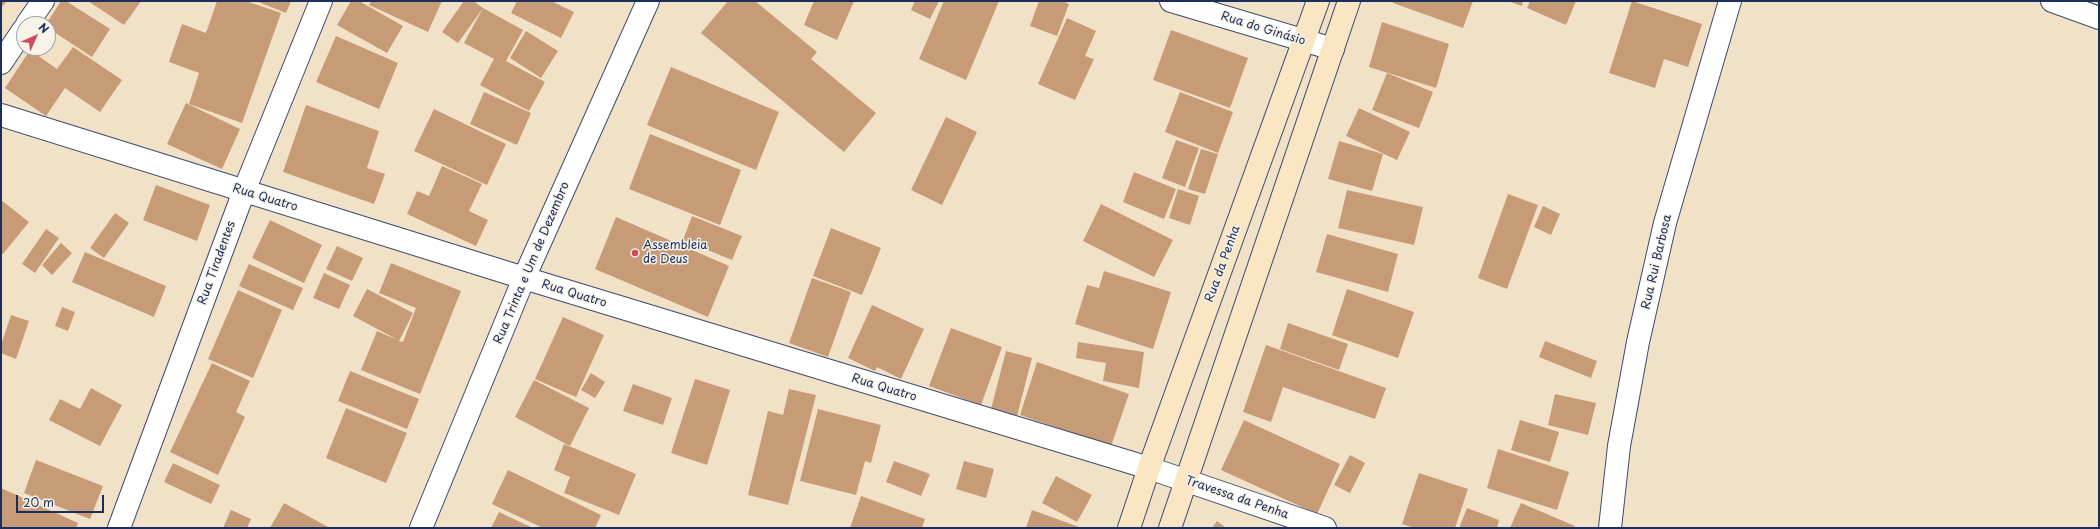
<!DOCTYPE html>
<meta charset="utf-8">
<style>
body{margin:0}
#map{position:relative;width:2100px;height:529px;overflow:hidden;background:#f1e2c7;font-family:"Playpen Sans",sans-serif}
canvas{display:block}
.frame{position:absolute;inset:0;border:2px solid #1b2f5e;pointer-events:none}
.north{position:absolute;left:16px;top:16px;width:40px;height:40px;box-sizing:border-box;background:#f7f3e8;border:1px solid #9fa5b1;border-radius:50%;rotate:45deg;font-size:11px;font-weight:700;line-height:16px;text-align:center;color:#1b2f5e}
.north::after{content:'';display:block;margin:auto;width:14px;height:18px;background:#d1495b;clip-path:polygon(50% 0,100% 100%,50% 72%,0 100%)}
.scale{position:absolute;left:16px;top:495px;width:88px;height:18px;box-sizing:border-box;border:2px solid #1b2f5e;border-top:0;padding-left:5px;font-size:12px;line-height:14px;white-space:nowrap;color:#1b2f5e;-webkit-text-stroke:3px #f7f3e8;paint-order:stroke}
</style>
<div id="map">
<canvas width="2100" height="529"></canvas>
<div class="frame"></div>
<div class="north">N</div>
<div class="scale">20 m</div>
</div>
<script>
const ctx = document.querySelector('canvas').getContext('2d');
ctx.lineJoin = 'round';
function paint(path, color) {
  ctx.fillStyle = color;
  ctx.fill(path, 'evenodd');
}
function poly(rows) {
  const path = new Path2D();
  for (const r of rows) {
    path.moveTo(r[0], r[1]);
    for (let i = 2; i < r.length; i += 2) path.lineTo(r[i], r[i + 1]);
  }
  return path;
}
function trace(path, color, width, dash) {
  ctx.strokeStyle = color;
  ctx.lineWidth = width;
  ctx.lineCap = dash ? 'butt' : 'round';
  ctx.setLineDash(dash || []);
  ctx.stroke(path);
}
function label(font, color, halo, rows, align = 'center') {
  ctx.font = font + ' "Playpen Sans",sans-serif';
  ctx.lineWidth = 3;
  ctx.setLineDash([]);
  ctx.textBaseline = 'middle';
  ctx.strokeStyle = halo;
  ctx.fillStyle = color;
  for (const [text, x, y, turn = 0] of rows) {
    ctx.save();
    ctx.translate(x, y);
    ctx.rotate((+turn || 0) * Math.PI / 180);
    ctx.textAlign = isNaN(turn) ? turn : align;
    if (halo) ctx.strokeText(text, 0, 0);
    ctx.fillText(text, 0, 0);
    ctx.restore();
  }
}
paint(poly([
 [1,1,7,1,1,8],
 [61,1,66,1,110,29,92,57,48,28,48,24,46,24],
 [88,1,141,1,124,25],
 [217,1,246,1,281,13,242,123,189,104,199,73,169,62,182,24,206,33],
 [256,1,291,1,286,13],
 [351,1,359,1,403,26,387,53,337,25],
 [371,1,442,1,428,32,369,5],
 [464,1,473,1,483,8,458,43,442,32],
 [517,1,551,1,574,12,561,38,511,13],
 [728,1,755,1,817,52,811,59,876,113,844,152,701,33],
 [814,1,854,1,837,40,804,25],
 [915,1,939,1,930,19,911,10],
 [944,1,999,1,966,80,919,59],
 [1039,1,1062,1,1069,4,1057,36,1030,26],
 [1394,1,1473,1,1463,28,1393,3],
 [1508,1,1523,1,1522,6],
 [1530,1,1576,1,1566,25,1527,8],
 [1632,1,1702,24,1688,67,1664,59,1655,88,1609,73],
 [483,8,523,30,506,61,545,82,529,111,480,85,494,59,464,43],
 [1067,18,1096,31,1085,56,1094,59,1075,100,1038,84],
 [1382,22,1449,44,1436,88,1369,67],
 [1171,30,1248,58,1230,108,1153,80],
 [526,31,558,51,541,78,510,58],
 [336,36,398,63,379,109,316,82],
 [73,47,122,80,100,112,65,88,46,116,5,88,30,50,57,69],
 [671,67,779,112,756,170,647,125],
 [1387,73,1433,92,1419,128,1372,110],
 [484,92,531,113,517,145,470,124],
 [1180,92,1233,112,1218,153,1165,132],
 [186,103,240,129,222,169,167,144],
 [306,105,379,131,367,168,385,174,374,204,283,172],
 [1359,108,1410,132,1397,160,1346,136],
 [434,109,506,144,487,185,414,151],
 [946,117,977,132,942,205,911,190],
 [650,134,741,170,720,225,629,189],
 [1176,140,1199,148,1185,187,1162,178],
 [1339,141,1383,154,1372,191,1328,179],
 [1201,149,1218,154,1205,194,1188,189],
 [442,166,482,184,469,211,488,220,476,246,407,214,417,191,429,196],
 [1134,172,1176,189,1164,219,1123,202],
 [156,185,210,205,197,241,143,220],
 [1178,189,1199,196,1190,225,1169,218],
 [1347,190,1423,207,1414,245,1338,228],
 [1508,194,1538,205,1507,289,1478,278],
 [1,200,29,222,3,254,1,253],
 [1101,204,1173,240,1154,277,1083,241],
 [1543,206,1560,214,1551,235,1534,227],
 [115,213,129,223,104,258,90,248],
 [692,216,742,236,732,260,683,240],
 [616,217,729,266,708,317,595,269],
 [270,220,322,245,304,283,252,258],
 [831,228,881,248,862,295,813,276],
 [46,229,59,238,35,273,22,264],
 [1327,234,1398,254,1388,292,1316,272],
 [61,243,72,253,52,275,42,265],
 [337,246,363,258,352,281,326,269],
 [85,252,166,286,154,317,72,282],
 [391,263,461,291,420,394,361,370,377,331,398,340,353,316,367,289,413,313,399,341,403,342,416,308,379,293],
 [249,264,303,288,293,310,239,286],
 [1104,271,1171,292,1153,349,1075,324,1087,285,1099,288],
 [324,273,350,285,339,309,313,298],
 [812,278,851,292,828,357,789,343],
 [1347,289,1414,312,1398,358,1332,335],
 [238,290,282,310,253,378,208,359],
 [872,305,924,329,901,379,877,367,875,371,848,358],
 [62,307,75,312,68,331,55,326],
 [11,315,29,321,16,359,1,353,1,345],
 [563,317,604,335,576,397,535,379],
 [1288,323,1348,344,1339,370,1280,349],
 [951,328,1002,347,981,405,929,386],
 [1545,341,1597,361,1591,378,1539,357],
 [1078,342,1144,352,1139,388,1103,381,1106,363,1076,358],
 [1266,345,1386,388,1375,419,1283,387,1271,422,1243,412],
 [1006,351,1032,358,1017,416,991,409],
 [1037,362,1129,394,1111,446,1020,415],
 [212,363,250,381,236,412,245,417,218,475,170,452],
 [350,371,419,399,407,429,338,401],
 [591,373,605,382,595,398,581,390],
 [695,379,730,390,707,465,671,453],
 [534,380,589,408,570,446,515,417],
 [633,384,672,398,663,425,623,411],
 [91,388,122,405,100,446,49,420,60,399,80,409],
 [789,389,816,395,788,505,748,495,768,411,783,415],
 [1555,394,1596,403,1588,435,1548,425],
 [346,408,407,433,386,483,326,458],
 [818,409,881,425,871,463,865,461,856,495,800,481],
 [1244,420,1340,464,1317,514,1221,470],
 [1520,420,1559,432,1550,462,1511,450],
 [564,444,636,474,619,515,564,493,570,477,554,470],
 [1498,449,1569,472,1557,510,1487,488],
 [1350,455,1365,463,1350,493,1334,485],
 [36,460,103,486,90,519,24,493],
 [894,461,930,474,921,496,886,482],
 [964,461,994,469,986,498,956,489],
 [173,463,220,485,211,504,164,482],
 [508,470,601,515,595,528,543,528,492,504],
 [1419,473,1468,489,1455,528,1414,528,1402,524],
 [1056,476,1092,495,1077,522,1042,503],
 [1,488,78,523,76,528,1,528],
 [861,496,925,519,922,528,850,528],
 [284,503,330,528,270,528],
 [1521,503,1575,526,1574,528,1510,528],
 [1467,508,1499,520,1497,528,1459,528],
 [231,510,251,519,247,528,223,528],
 [1032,510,1082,528,1026,528],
 [499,512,533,528,491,528],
 [1217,521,1226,528,1212,528]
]), '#c89b77');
const street = poly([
 [1171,1,1333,49],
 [2052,1,2099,18],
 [27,24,43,1],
 [1,63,24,29],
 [1,115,524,278,1149,468,1325,528],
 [119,528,244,191,321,1],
 [421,528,524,278,648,1],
 [1610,528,1619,446,1638,342,1665,223,1730,1]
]);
const secondary = poly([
 [1129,528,1149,468,1318,1],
 [1170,528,1349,1]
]);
trace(street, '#3b4a6e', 24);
trace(secondary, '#3b4a6e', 24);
trace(street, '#fff', 22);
trace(secondary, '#fbe6c4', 22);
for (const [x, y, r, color] of [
 [635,253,4,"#d1495b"]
]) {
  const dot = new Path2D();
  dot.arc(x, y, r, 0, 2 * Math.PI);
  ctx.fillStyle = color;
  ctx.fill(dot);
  trace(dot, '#f7f3e8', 1.5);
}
label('12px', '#1b2f5e', '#f7f3e8', [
 ["Rua do Ginásio",1263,29,17],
 ["Rua Quatro",265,198,17],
 ["Rua Rui Barbosa",1657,262,-77],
 ["Rua Tiradentes",217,263,-70],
 ["Rua Trinta e Um de Dezembro",532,263,-67],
 ["Rua da Penha",1223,264,-70],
 ["Rua Quatro",574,294,17],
 ["Rua Quatro",884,388,17],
 ["Travessa da Penha",1237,498,19]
]);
label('12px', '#1b2f5e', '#f7f3e8', [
 ["Assembleia",643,246],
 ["de Deus",643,260]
], 'left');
</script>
